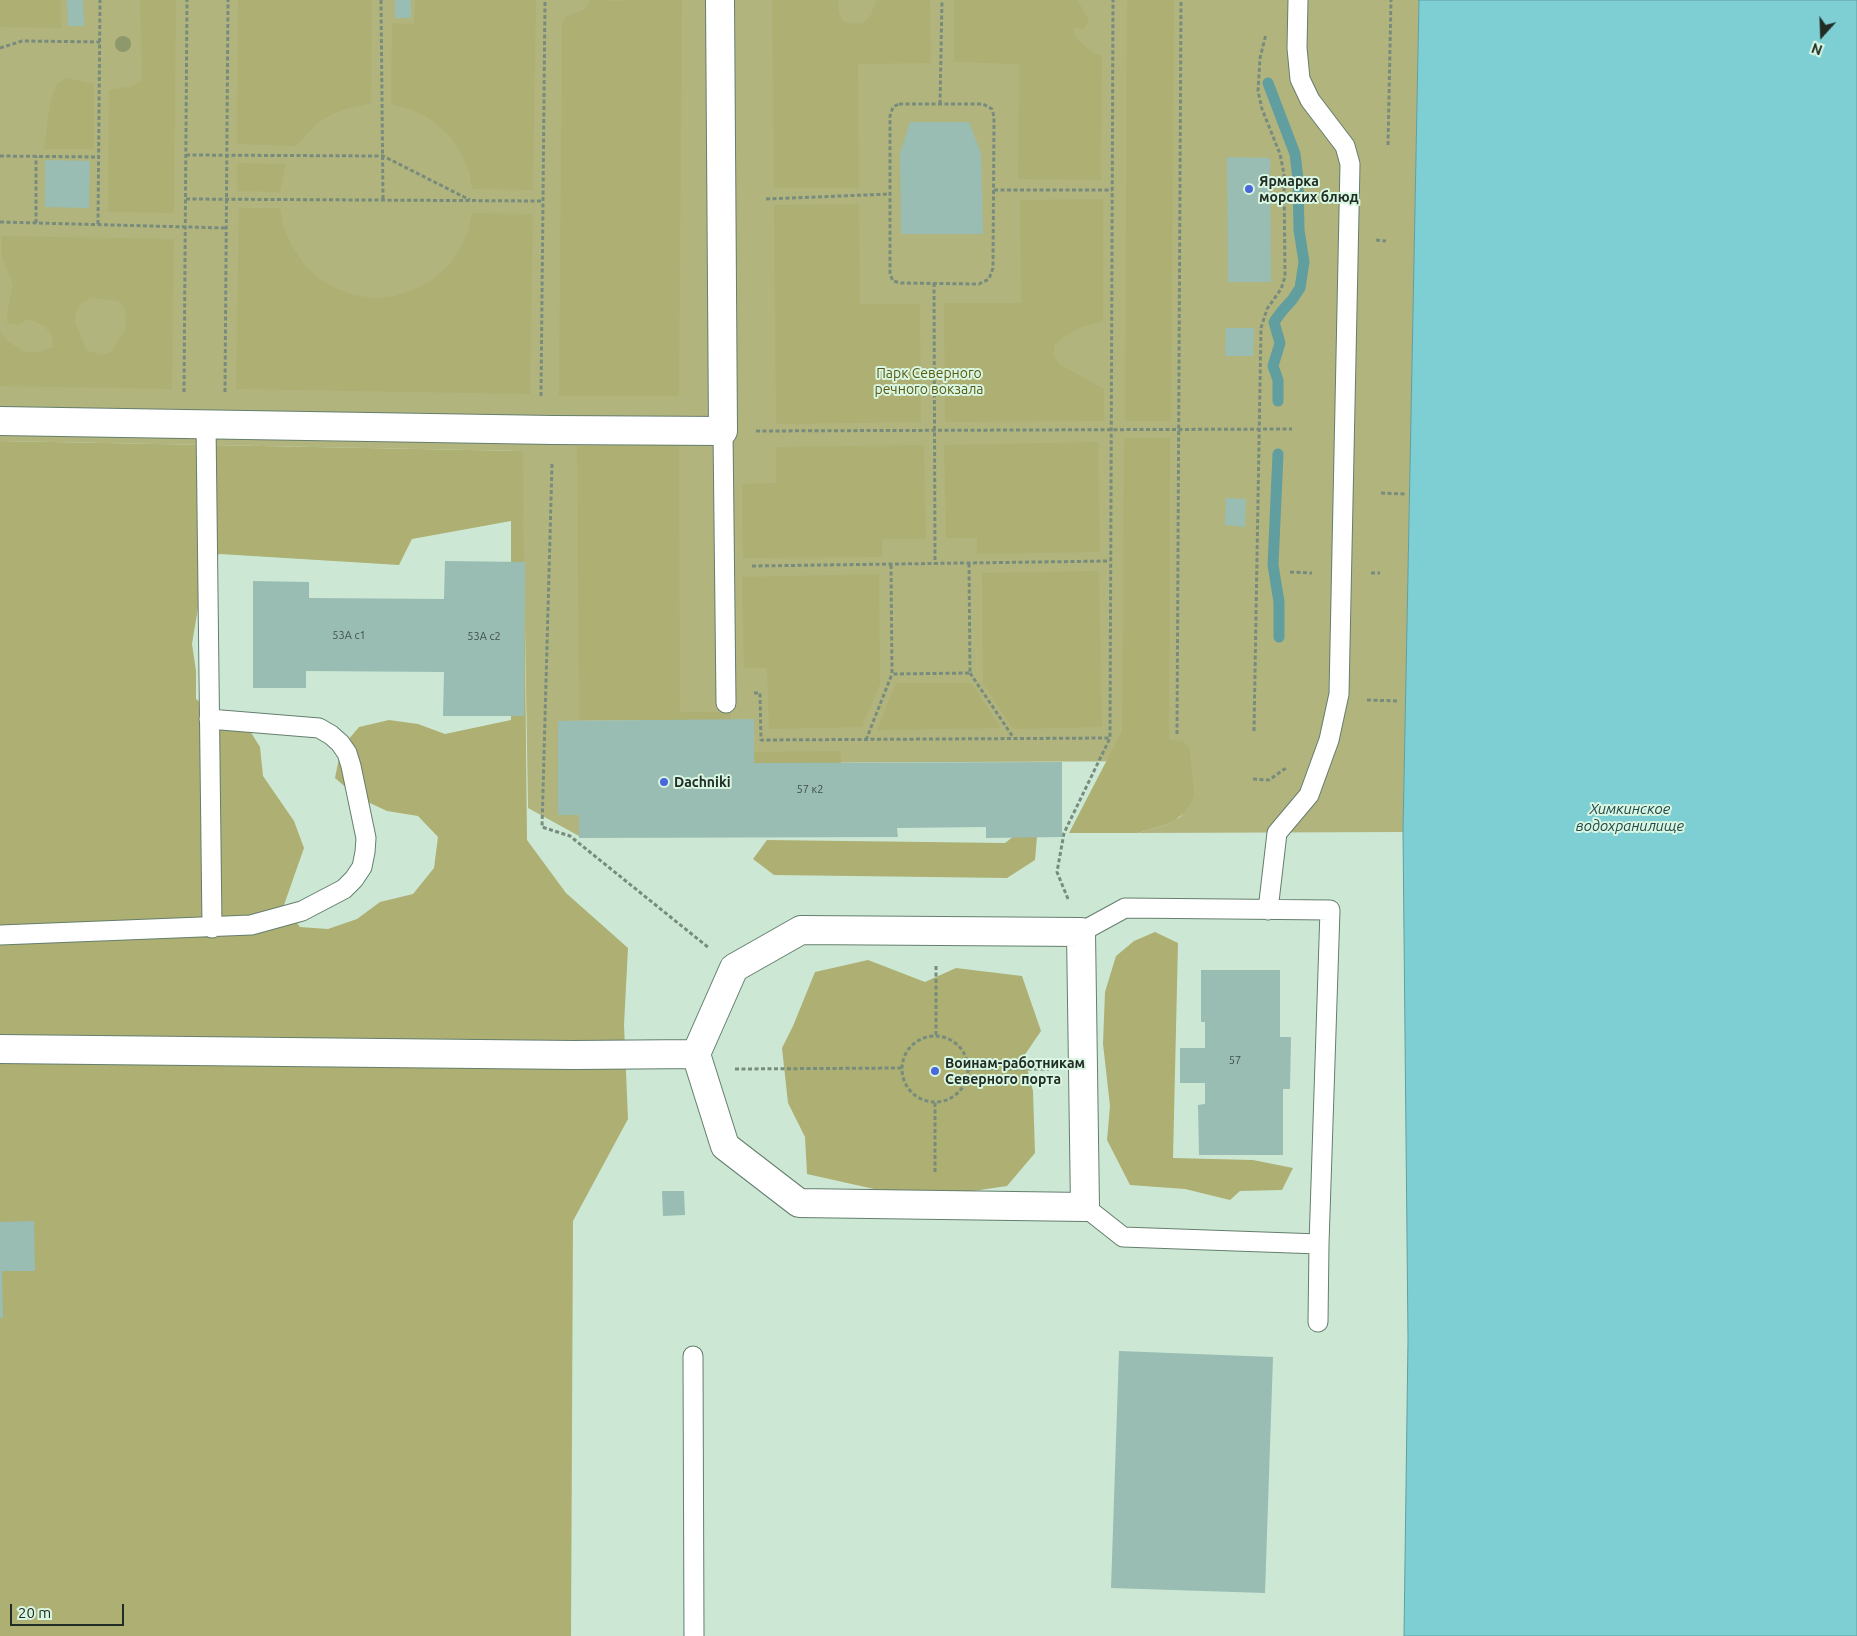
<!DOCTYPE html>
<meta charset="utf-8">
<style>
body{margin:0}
#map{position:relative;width:1857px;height:1636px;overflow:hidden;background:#cce8d5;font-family:Ubuntu,sans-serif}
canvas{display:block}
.north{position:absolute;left:1797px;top:10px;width:50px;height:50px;-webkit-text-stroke:4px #d9f6e2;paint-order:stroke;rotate:200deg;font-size:14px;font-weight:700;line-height:20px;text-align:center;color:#212c24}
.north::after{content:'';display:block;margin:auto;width:18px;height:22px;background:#212c24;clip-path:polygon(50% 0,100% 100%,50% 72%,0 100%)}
.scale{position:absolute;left:10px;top:1604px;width:114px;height:22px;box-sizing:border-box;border:2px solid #212c24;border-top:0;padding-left:6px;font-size:15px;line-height:18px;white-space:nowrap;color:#212c24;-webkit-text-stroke:4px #d9f6e2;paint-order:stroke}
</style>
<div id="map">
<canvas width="1857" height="1636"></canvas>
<div class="north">N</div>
<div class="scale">20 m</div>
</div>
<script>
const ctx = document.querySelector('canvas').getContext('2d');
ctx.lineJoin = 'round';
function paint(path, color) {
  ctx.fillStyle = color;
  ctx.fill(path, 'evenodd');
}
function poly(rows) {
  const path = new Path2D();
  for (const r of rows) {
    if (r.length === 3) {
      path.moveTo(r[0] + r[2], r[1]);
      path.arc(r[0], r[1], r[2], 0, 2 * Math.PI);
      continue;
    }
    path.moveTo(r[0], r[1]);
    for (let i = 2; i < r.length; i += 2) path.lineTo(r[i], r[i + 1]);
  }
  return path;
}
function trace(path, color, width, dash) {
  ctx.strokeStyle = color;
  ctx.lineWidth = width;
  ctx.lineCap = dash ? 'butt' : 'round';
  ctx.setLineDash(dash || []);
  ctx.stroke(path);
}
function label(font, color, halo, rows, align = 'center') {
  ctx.font = font + ' Ubuntu,sans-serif';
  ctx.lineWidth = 4;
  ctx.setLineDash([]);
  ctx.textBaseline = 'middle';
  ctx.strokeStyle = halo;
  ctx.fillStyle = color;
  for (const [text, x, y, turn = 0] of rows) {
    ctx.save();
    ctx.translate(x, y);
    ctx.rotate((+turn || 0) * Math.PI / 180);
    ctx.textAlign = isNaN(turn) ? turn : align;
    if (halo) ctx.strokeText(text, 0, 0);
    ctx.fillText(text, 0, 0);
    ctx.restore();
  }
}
paint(poly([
 [0,0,1419,0,1403,832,1138,833,1165,825,1180,817,1191,804,1183,761,754,763,754,720,558,721,558,815,579,815,579,836,528,808,522,451,0,441]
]), '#b2b47e');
paint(poly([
 [0,0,61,0,61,28,0,27],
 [140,0,176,0,174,213,108,212,109,90,133,86,142,80],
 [238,0,372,0,371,103,342,110,329,116,316,124,296,146,237,144],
 [415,0,536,0,533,190,472,189,469,172,462,155,452,139,440,127,425,116,409,109,391,104,392,23,414,24],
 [590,0,626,1,628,0,682,0,679,396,559,396,562,21,566,17,585,9],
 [772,0,838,0,839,12,844,22,853,24,864,22,871,15,876,0,930,0,931,63,858,64,859,188,774,188],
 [954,0,1077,0,1089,20,1084,29,1073,28,1076,38,1093,53,1102,55,1101,180,1018,179,1019,64,954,62],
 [1127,0,1174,0,1171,421,1125,421],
 [65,78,94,84,94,149,44,149,50,102,57,84],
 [237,163,286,164,280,192,237,191],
 [1103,199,1103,321,1082,327,1064,337,1055,344,1053,354,1059,364,1104,389,1104,421,945,422,944,303,1021,303,1020,200],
 [859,204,860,304,920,304,921,422,776,424,774,205],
 [239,208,280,208,284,228,292,247,304,264,318,278,335,288,354,295,374,298,395,296,414,290,432,280,447,267,459,251,468,232,472,213,533,214,530,394,236,389],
 [1,236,174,239,172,389,0,386,0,331,7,340,24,352,38,352,53,347,52,335,44,326,28,319,19,325,7,323,7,313,13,285,2,256],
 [91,298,118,301,125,309,126,329,111,352,101,355,86,350,75,322,76,312,81,304],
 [1124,438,1170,438,1169,740,1183,741,1190,749,1194,795,1191,804,1184,813,1175,820,1165,825,1138,833,1069,833,1122,731],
 [0,441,523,451,527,840,566,893,628,948,624,1025,628,1119,573,1221,571,1636,0,1636],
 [511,521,511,720,445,734,418,724,389,720,359,727,341,748,335,778,357,797,387,811,418,816,438,837,434,868,413,894,380,902,357,919,328,929,300,927,284,905,304,848,294,821,263,776,260,747,245,723,217,715,196,699,196,671,192,644,206,560,220,554,399,565,412,539],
 [1098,442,1100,552,977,554,977,538,946,538,944,445],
 [679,445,680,712,731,712,731,720,579,720,577,446],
 [924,445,926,539,882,539,882,557,743,558,742,484,776,483,776,447],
 [1099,571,1102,727,1013,729,983,683,982,573],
 [879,574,880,684,862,727,769,729,767,668,744,668,742,577],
 [896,683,971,683,1001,728,877,730],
 [841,751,841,763,754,763,754,752],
 [1022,830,1037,836,1035,860,1007,878,774,875,753,859,767,840,1005,843],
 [1155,932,1178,943,1173,1158,1253,1160,1293,1168,1282,1190,1240,1191,1230,1200,1185,1189,1130,1185,1107,1140,1110,1106,1103,1044,1105,992,1116,956,1134,941],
 [868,960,925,982,956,968,1022,976,1041,1031,1024,1056,1033,1091,1035,1153,1007,1186,946,1195,874,1189,807,1174,805,1137,788,1103,782,1048,793,1026,815,972]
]), '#aeaf73');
const water = poly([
 [1419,0,1857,0,1857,1636,1404,1636,1408,1339,1403,832,1419,0]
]);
paint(water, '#7dcfd4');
trace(water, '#619e9f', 1);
trace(poly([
 [1268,83,1295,154,1298,179,1299,230,1304,262,1300,288,1292,300,1282,311,1274,322,1280,343,1273,366,1278,380,1278,401],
 [1278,454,1273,565,1279,602,1279,637]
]), '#619e9f', 11);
paint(poly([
 [67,0,83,0,84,26,68,26],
 [395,0,411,0,411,18,395,18],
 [910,122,969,122,981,153,983,234,901,234,900,154],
 [1227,157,1270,158,1271,282,1228,282],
 [45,160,90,161,89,208,45,207],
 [1226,328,1254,328,1253,356,1225,356],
 [1226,498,1246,499,1245,527,1225,525],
 [445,561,525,562,524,716,443,716,444,672,306,671,306,688,253,688,253,581,309,582,309,598,444,599],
 [754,719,754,763,1062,762,1062,837,986,838,986,827,897,828,898,837,579,838,579,815,558,815,558,721],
 [1201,970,1280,970,1280,1037,1291,1037,1290,1089,1283,1089,1283,1155,1199,1155,1198,1105,1205,1104,1205,1083,1180,1083,1180,1048,1205,1048,1205,1022,1201,1022],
 [662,1191,684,1191,685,1215,663,1216],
 [34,1221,35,1271,2,1271,3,1318,0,1318,0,1222],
 [1119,1351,1273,1357,1265,1593,1111,1588]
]), '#99bcb3');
const lane = poly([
 [206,424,212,928],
 [723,431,726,703],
 [1268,910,1277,833,1309,795,1329,740,1339,694,1350,164,1345,146,1310,100,1300,79,1297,48,1298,0],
 [1081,932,1125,908,1330,910,1319,1244],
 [0,935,251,925,302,911,344,889,354,879,362,867,365,852,366,838,351,766,347,753,340,743,331,735,319,728,209,719],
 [1085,1207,1123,1237,1319,1244,1318,1322],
 [693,1356,694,1636]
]);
const street = poly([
 [0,421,553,430,723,431,720,0],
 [801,930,1081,932,1085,1207,799,1203,725,1146,696,1054,734,968,801,930],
 [0,1049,574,1055,696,1054]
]);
trace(lane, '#657e6d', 21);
trace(street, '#657e6d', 30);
trace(poly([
 [381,0,383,199],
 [0,48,22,41,100,42],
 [899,104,983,104,992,109,994,117,993,268,989,279,979,284,901,283,893,281,890,274,890,116,893,107,899,104],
 [940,104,942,0],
 [1388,145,1391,0],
 [186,155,383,156,470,200],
 [0,156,99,157],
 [994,190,1112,190],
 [186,199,543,201],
 [766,199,890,194],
 [0,222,226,228],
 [36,223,36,156],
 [98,224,100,0],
 [1376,240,1386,241],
 [934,283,935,564],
 [184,392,187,0],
 [225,392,228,0],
 [541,396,545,0],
 [756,431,1292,429],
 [552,464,542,827,570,836,709,948],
 [1381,493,1405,494],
 [891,565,892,674,970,673,969,563],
 [752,566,1109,561],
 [1290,572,1312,573],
 [1371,573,1380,573],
 [970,673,1013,737],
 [754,693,760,693,761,740,1110,738],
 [1367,700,1399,701],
 [1254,731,1261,328,1267,309,1281,289,1285,277,1284,174,1280,154,1262,109,1258,91,1260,58,1266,34],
 [1177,734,1181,0],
 [866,740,892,674],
 [1253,779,1269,780,1286,768],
 [1068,899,1057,872,1064,833,1110,738,1113,0],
 [936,1035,936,965],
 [935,1069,33],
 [735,1069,902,1068],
 [969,1069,1049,1069],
 [935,1172,935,1103]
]), '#788c7e', 3, [4, 2.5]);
trace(lane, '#fff', 19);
trace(street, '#fff', 28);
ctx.fillStyle = '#8d996a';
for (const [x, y] of [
 [123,44]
]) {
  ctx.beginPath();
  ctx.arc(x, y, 8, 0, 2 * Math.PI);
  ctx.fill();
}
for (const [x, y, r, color] of [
 [1249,189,5,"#4868db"],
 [664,782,5,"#4868db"],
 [935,1071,5,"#4868db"]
]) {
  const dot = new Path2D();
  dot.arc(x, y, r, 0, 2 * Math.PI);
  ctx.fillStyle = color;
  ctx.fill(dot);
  trace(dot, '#d9f6e2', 2);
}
label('11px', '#3f5048', null, [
 ["53А с1",349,635],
 ["53А с2",484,636],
 ["57 к2",810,789],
 ["57",1235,1060]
]);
label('bold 14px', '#212c24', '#d9f6e2', [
 ["Ярмарка",1259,181],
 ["морских блюд",1259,197],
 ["Dachniki",674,782],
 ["Воинам-работникам",945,1063],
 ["Северного порта",945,1079]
], 'left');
label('14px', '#595913', '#d9f6e2', [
 ["Парк Северного",929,373],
 ["речного вокзала",929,389]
]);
label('italic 15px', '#22494b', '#d9f6e2', [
 ["Химкинское",1630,809],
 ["водохранилище",1630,826]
]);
</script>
